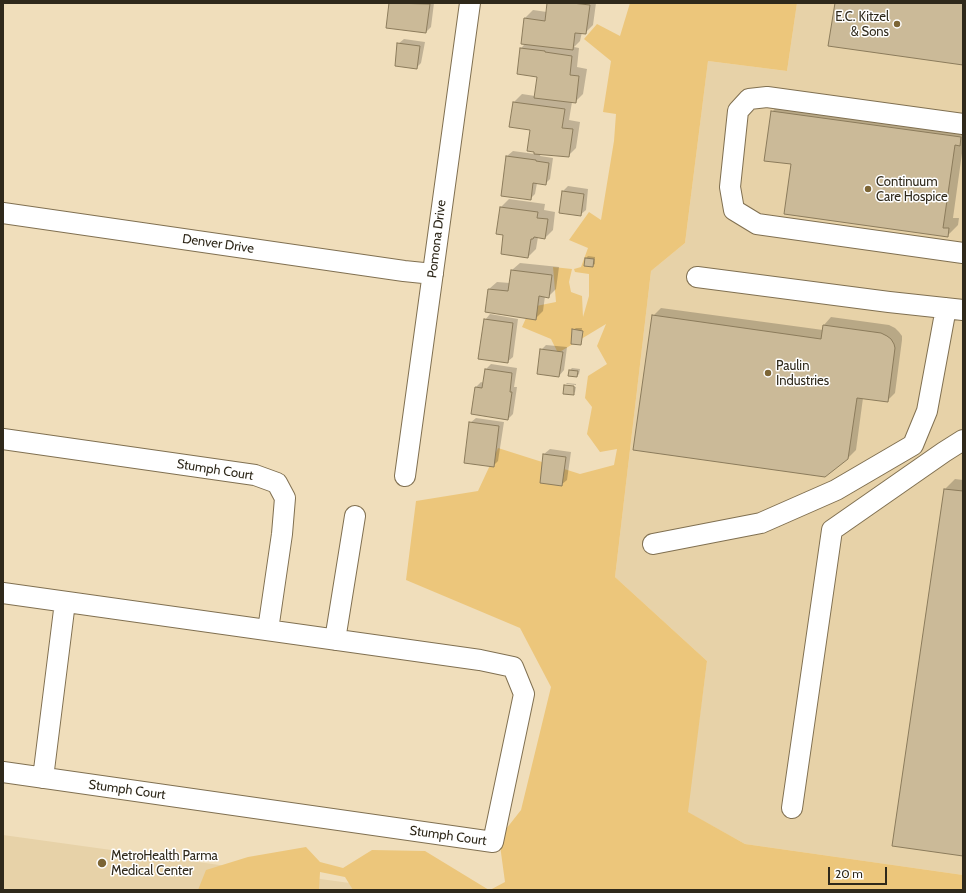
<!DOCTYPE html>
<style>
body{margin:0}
#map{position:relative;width:966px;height:893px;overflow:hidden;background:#f0debb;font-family:Cabin,sans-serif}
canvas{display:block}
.frame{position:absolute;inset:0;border:4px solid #2f291b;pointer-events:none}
.scale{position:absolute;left:828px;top:867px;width:59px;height:18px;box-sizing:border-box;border:2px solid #2f291b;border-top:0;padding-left:5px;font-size:12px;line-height:14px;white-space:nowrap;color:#2f291b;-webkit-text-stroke:3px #fff;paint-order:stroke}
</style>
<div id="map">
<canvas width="966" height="893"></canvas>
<div class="frame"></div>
<div class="scale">20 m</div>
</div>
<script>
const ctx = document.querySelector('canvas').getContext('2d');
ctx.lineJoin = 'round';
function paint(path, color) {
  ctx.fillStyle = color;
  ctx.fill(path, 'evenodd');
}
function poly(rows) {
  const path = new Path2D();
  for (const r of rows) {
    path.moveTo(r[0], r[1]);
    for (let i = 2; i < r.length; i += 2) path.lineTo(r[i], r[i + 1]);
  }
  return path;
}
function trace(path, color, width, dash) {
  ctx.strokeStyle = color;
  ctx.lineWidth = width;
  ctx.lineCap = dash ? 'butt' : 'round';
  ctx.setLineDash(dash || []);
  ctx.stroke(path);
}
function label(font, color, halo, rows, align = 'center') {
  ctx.font = font + ' Cabin,sans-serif';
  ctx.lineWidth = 3;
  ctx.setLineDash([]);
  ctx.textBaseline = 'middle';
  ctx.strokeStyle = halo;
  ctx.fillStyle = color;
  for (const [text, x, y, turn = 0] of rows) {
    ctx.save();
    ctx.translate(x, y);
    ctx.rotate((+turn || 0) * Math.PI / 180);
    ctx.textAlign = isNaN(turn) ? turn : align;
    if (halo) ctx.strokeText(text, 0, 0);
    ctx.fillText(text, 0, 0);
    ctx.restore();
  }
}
paint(poly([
 [797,3,963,3,963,875,745,844,687,812,707,661,615,577,651,271,685,243,708,61,787,71],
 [3,835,400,890,3,890]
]), '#e7d2a8');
paint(poly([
 [630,3,797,3,787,71,708,61,685,243,651,271,615,577,707,661,688,812,745,844,963,875,963,890,490,890,505,882,499,838,521,810,551,687,520,628,406,580,416,501,478,491,498,448,580,474,614,465,617,449,600,452,587,434,592,407,585,398,588,376,607,364,597,346,606,324,558,353,551,339,522,327,531,307,556,302,553,267,572,269,569,282,571,292,582,296,583,317,589,296,589,274,575,272,574,269,581,267,588,248,569,240,589,212,601,220,614,141,616,114,603,112,611,61,584,39,597,24,620,36],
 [306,847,320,862,343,868,372,850,425,851,489,890,353,890,345,877,320,872,319,890,198,890,206,870,248,857]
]), '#ecc67b');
paint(poly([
 [390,3,434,3,431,27,426,32,387,27],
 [548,3,596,3,593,25,585,33,582,32,580,41,574,47,579,48,577,67,587,69,583,94,575,102,572,102,569,120,580,122,576,148,568,156,541,153,540,156,553,158,550,179,545,184,537,183,535,194,530,199,507,156,513,151,535,154,531,129,514,102,522,94,535,96,538,76,518,73,521,48,526,43,522,43,525,18,533,10,547,12],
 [404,39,425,42,421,63,416,68,398,44],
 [782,101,963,126,963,146,953,218,959,218,958,225,947,236,792,163,772,112],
 [568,186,588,189,586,210,580,215,563,191],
 [509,199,545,204,544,210,555,212,553,230,545,238,538,237,536,249,528,257,504,235,497,234,501,207],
 [588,256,595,257,595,264,592,266,586,258],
 [520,263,559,267,556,289,548,297,545,296,543,311,535,319,489,289,497,282,510,283,512,270],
 [661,308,823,330,824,325,831,317,889,325,895,328,899,332,902,336,902,340,895,393,887,401,863,398,856,450,848,458,653,316],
 [490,314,518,319,513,357,507,362,485,320],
 [576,328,582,328,580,343,582,343,581,344,573,330],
 [546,345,567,347,564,370,559,376,541,350],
 [491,364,517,368,514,387,517,387,513,414,508,419,476,387,481,382,484,383,486,369],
 [572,368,580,369,579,374,577,376,569,376,570,370],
 [567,383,576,384,576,385,566,384],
 [566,385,566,386,576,387,575,392,573,394,564,393],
 [476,418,504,422,498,461,493,466,470,423],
 [550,449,571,452,567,480,561,485,541,482,544,454],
 [955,479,963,480,963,855,893,845,945,489]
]), '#0003');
const building = poly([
 [389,3,430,4,426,33,386,28,389,3],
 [547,3,572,3,590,5,586,34,575,33,573,50,521,44,524,18,545,21,547,3],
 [835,3,963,3,963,65,828,46,835,3],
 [397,43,420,46,417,69,395,66,397,43],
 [520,48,545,51,545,52,572,56,570,75,579,76,576,103,534,98,537,77,517,74,520,48],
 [513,102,565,109,562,128,573,129,569,157,534,154,534,152,527,151,530,130,509,127,513,102],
 [771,111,961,137,960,146,955,145,943,228,949,228,948,237,784,214,791,164,764,161,771,111],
 [506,156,536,160,536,161,549,163,546,185,533,183,531,200,501,196,506,156],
 [562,191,584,194,581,216,559,213,562,191],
 [500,207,538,212,537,218,548,219,545,239,534,237,533,239,531,239,528,258,501,254,503,235,496,234,500,207],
 [585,258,594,259,593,267,584,266,585,258],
 [511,270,552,275,549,298,539,296,536,320,485,312,488,289,508,291,511,270],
 [652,315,821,339,823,325,881,333,887,336,891,339,894,344,895,348,888,402,857,398,848,459,825,477,633,450,652,315],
 [484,319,513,323,508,363,478,359,484,319],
 [572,329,583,331,581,345,571,344,572,329],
 [540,349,563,352,559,377,537,374,540,349],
 [485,369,512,373,510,392,512,392,508,420,471,414,475,387,482,388,485,369],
 [569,370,578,371,577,377,568,376,569,370],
 [564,385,574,386,574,395,563,394,564,385],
 [469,422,499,426,494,467,464,463,469,422],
 [543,454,566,457,562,486,540,483,543,454],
 [944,489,963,491,963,856,892,846,944,489]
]);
paint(building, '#cbba98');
trace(building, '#8c7c5c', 1);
const minor = poly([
 [963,124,767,97,749,99,738,111,730,187,734,210,757,224,963,253],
 [3,213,404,271,433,274],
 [697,277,889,302,963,310],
 [3,439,255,475,277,483,285,498,282,534,268,630],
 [405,476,470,3],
 [653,544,761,523,836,490,913,445,927,411,946,308],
 [3,593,480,660,513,667,524,694,493,842,3,772],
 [335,640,355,516],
 [43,778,65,602],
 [792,808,832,530,944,452,963,440]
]);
trace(minor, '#807051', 22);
trace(minor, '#fff', 20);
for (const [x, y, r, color] of [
 [897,24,4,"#7c6535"],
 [868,189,4,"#7c6535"],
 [768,373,4,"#7c6535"],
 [102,863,5,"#7c6535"]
]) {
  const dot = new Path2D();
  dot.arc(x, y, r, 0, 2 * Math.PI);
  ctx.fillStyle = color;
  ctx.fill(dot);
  trace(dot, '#fff', 1.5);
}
label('13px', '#2f291b', '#fff', [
 ["E.C. Kitzel",889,17,"right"],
 ["& Sons",889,32,"right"],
 ["Continuum",876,182],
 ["Care Hospice",876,197],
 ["Paulin",776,366],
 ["Industries",776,381],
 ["MetroHealth Parma",111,856],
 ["Medical Center",111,871]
], 'left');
label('13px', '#2f291b', '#fff', [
 ["Pomona Drive",437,239,-83],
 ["Denver Drive",218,244,8],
 ["Stumph Court",215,470,9],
 ["Stumph Court",127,790,8],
 ["Stumph Court",448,836,8]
]);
</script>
